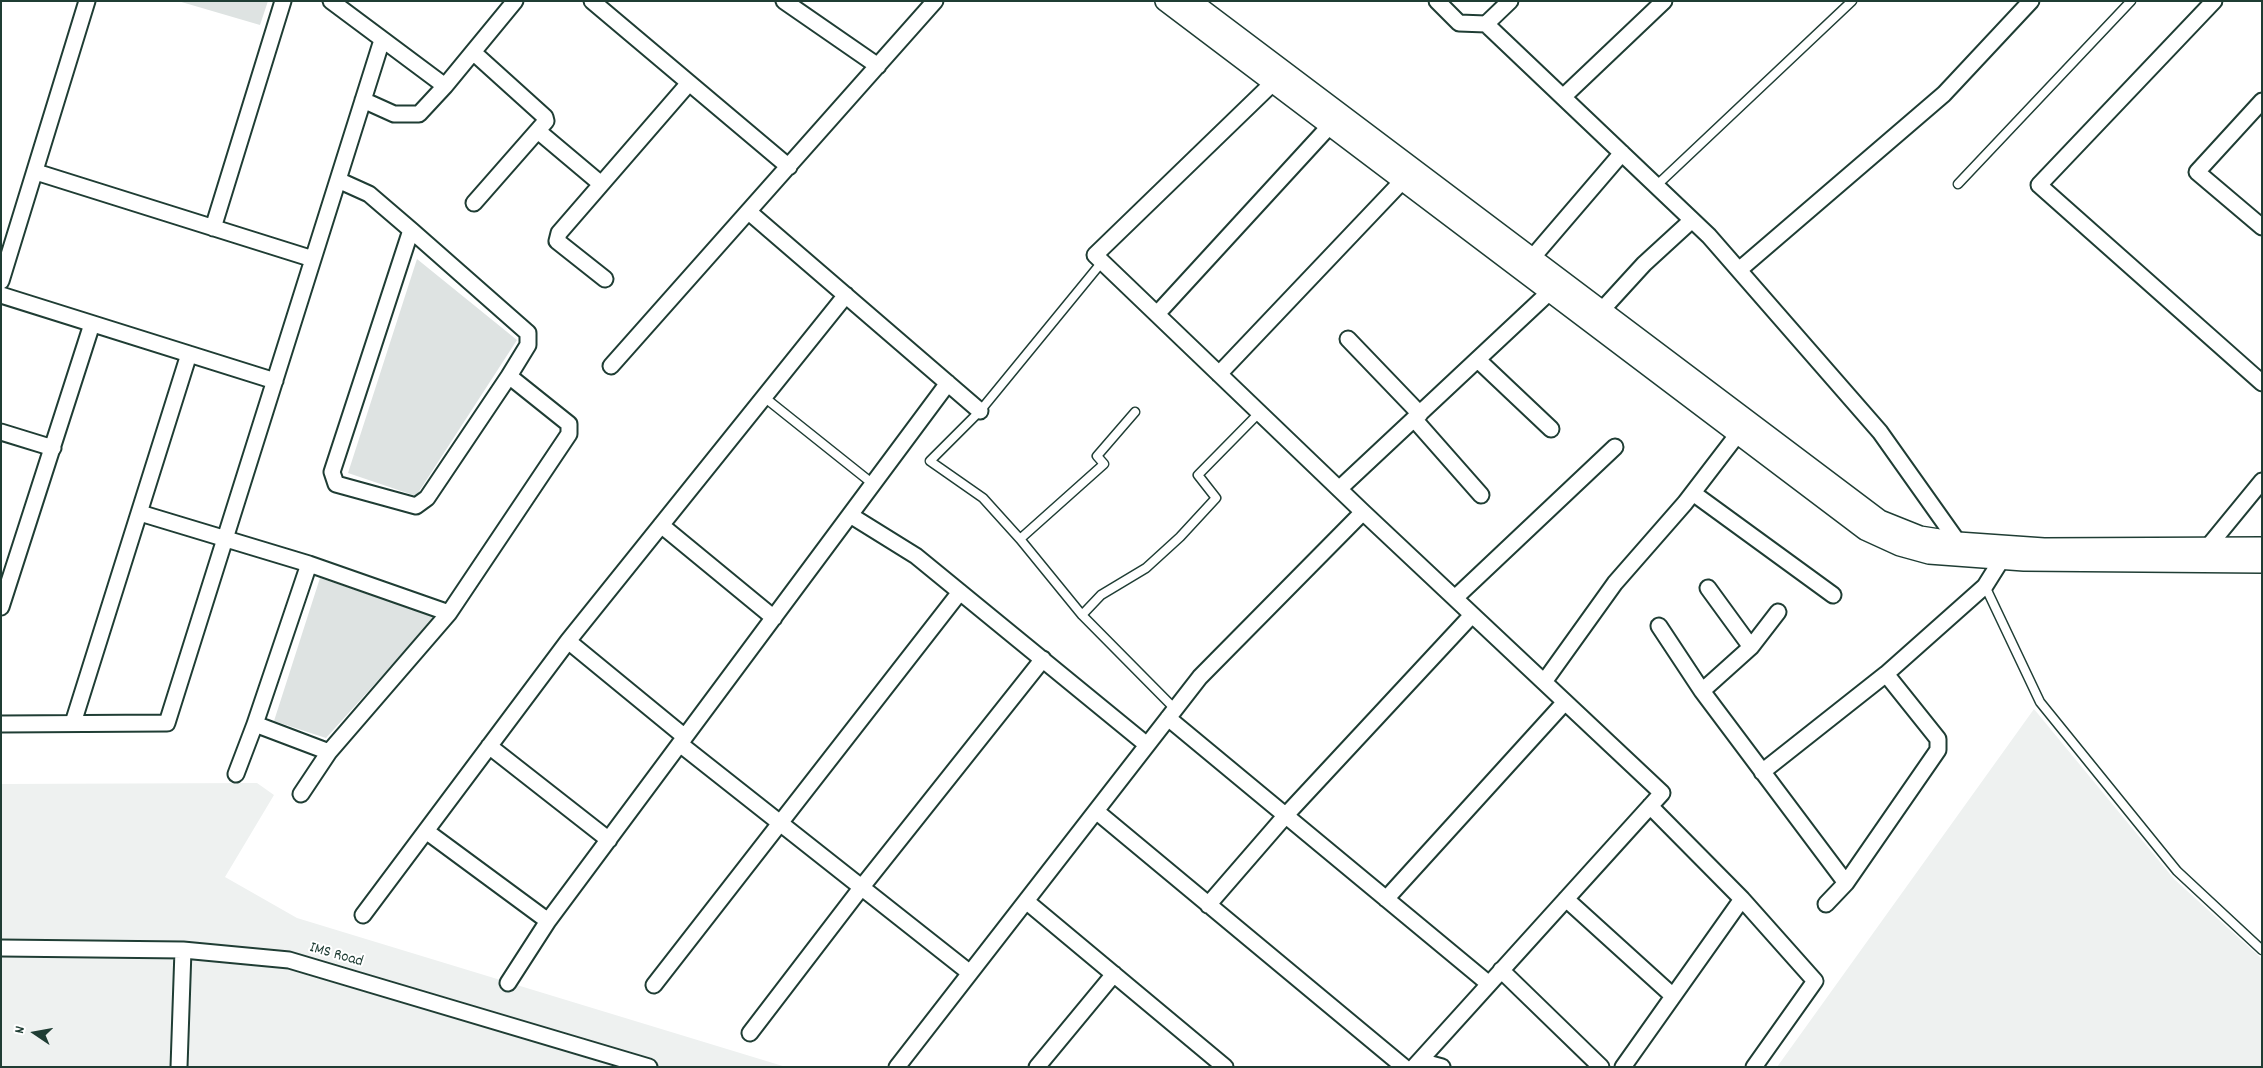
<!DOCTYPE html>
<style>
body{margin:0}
#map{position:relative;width:2263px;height:1068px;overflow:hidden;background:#fff;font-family:Dekko,sans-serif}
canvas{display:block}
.frame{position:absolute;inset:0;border:2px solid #1f3d34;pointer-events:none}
.north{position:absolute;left:10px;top:1008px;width:50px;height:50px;-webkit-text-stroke:4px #fff;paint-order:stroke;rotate:282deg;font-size:14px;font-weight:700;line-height:20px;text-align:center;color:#1f3d34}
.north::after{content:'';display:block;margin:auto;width:18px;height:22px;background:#1f3d34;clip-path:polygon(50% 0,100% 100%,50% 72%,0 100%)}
</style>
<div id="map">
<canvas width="2263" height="1068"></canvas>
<div class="frame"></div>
<div class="north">N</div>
</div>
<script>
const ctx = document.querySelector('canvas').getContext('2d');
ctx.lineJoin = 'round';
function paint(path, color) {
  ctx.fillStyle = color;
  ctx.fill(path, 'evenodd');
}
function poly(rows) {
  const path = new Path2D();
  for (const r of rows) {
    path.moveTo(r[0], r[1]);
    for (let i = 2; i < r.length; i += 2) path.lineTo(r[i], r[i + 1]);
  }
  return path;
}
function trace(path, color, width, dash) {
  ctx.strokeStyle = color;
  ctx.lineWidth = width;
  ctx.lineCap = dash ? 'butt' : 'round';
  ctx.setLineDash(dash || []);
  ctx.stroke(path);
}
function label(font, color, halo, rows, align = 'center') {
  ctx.font = font + ' Dekko,sans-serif';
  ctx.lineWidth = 4;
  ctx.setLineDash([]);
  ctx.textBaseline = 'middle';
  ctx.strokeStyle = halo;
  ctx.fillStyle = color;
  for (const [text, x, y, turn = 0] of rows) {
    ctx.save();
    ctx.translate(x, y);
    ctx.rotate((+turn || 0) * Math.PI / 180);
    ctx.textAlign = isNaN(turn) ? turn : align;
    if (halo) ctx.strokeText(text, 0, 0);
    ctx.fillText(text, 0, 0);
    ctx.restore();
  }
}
paint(poly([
 [2034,709,2174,879,2262,959,2262,1067,1777,1067],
 [257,783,274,795,225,877,297,918,786,1067,1,1067,1,784]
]), '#eef1f0');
paint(poly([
 [178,1,268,1,260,25],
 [417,259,517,340,416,496,348,473],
 [320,578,435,617,326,738,274,721]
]), '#dee3e2');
const service = poly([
 [1958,184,2131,1],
 [1656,186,1852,1],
 [1102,262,980,411,930,461,983,498,1020,539,1082,615,1175,709],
 [764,397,873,484],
 [1020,539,1104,464,1097,456,1135,412],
 [1985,586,2040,702,2177,871,2262,950],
 [1082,615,1101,595,1146,568,1180,537,1216,498,1198,475,1259,413]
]);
const minor = poly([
 [331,1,445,86],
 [592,1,789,167],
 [784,1,878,66],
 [1437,1,1459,23,1486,24,1709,236,1880,432,1958,542],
 [2214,1,2039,185,2262,383],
 [1486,24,1510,1],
 [473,52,545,117,546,121,474,203],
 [1280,76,1095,255,1363,512,1662,793,1414,1067],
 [1563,97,1664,1],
 [363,100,394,114,419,114,445,86,515,1],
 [2262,101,2197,172,2262,227],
 [538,131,601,184],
 [36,172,313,259],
 [338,180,369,194,411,230,528,333,528,345,509,376,427,498,416,506,336,484,332,472,411,230],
 [749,212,980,411],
 [213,228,283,1],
 [1532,258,1622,153],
 [1739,270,1944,94,2031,1],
 [605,279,557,241,559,233,689,83],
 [1,281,87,1],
 [1,295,275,381],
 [1601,311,1644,264,1692,220],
 [1157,314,1336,119],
 [1348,339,1420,414],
 [1478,360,1551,429],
 [611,366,935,1],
 [1219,374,1409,174],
 [1414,419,1481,495],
 [1,432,53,448],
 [1339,489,1557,285],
 [1693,493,1833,595],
 [140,513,309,564,449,613],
 [850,515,916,556,1147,745],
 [661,525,774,618],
 [2207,548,2262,481],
 [309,564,255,724,329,752],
 [1708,588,1751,647],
 [1455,598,1615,447],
 [1,607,92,324],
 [1659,626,1702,691,1846,883],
 [568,641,685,737],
 [1544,682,1615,583,1685,503,1744,426],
 [1702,691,1751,647,1778,612],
 [1168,718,1489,984],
 [73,723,189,354],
 [1,724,167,723,382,40],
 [680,744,970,973],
 [489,746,609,840],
 [1762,772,1886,674,1985,586,2007,551],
 [236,774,255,724],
 [301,794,329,752,449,613,569,434,569,424,509,376],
 [1096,811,1404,1067],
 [426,831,548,921],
 [1386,899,1565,702],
 [1566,899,1673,996],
 [1742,899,1815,981,1754,1067],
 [1026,901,1225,1067],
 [1826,904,1846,883,1938,750,1938,739,1886,674],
 [1208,905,1286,815,1472,615],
 [363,915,568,641,846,295],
 [1,948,183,950,289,960,649,1067],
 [1501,970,1601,1067],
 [508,983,548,921,948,383],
 [654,985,960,592],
 [750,1033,861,888,1043,659],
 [1420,1061,1442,1067],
 [179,1067,183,950],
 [897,1067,1200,677,1363,512],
 [1037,1067,1114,974],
 [1623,1067,1742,899,1650,806]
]);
const tertiary = poly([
 [1165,1,1865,530,1900,546,1929,554,2024,561,2262,563],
 [1191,1,1880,520,1920,536,1958,542,2044,548,2262,547]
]);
trace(service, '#1f3d34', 11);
trace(minor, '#1f3d34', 19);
trace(tertiary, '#1f3d34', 22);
trace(service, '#fff', 8);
trace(minor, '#fff', 15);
trace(tertiary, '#fff', 19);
label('16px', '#1f3d34', '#fff', [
 ["IMS Road",336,956,16]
]);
</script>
